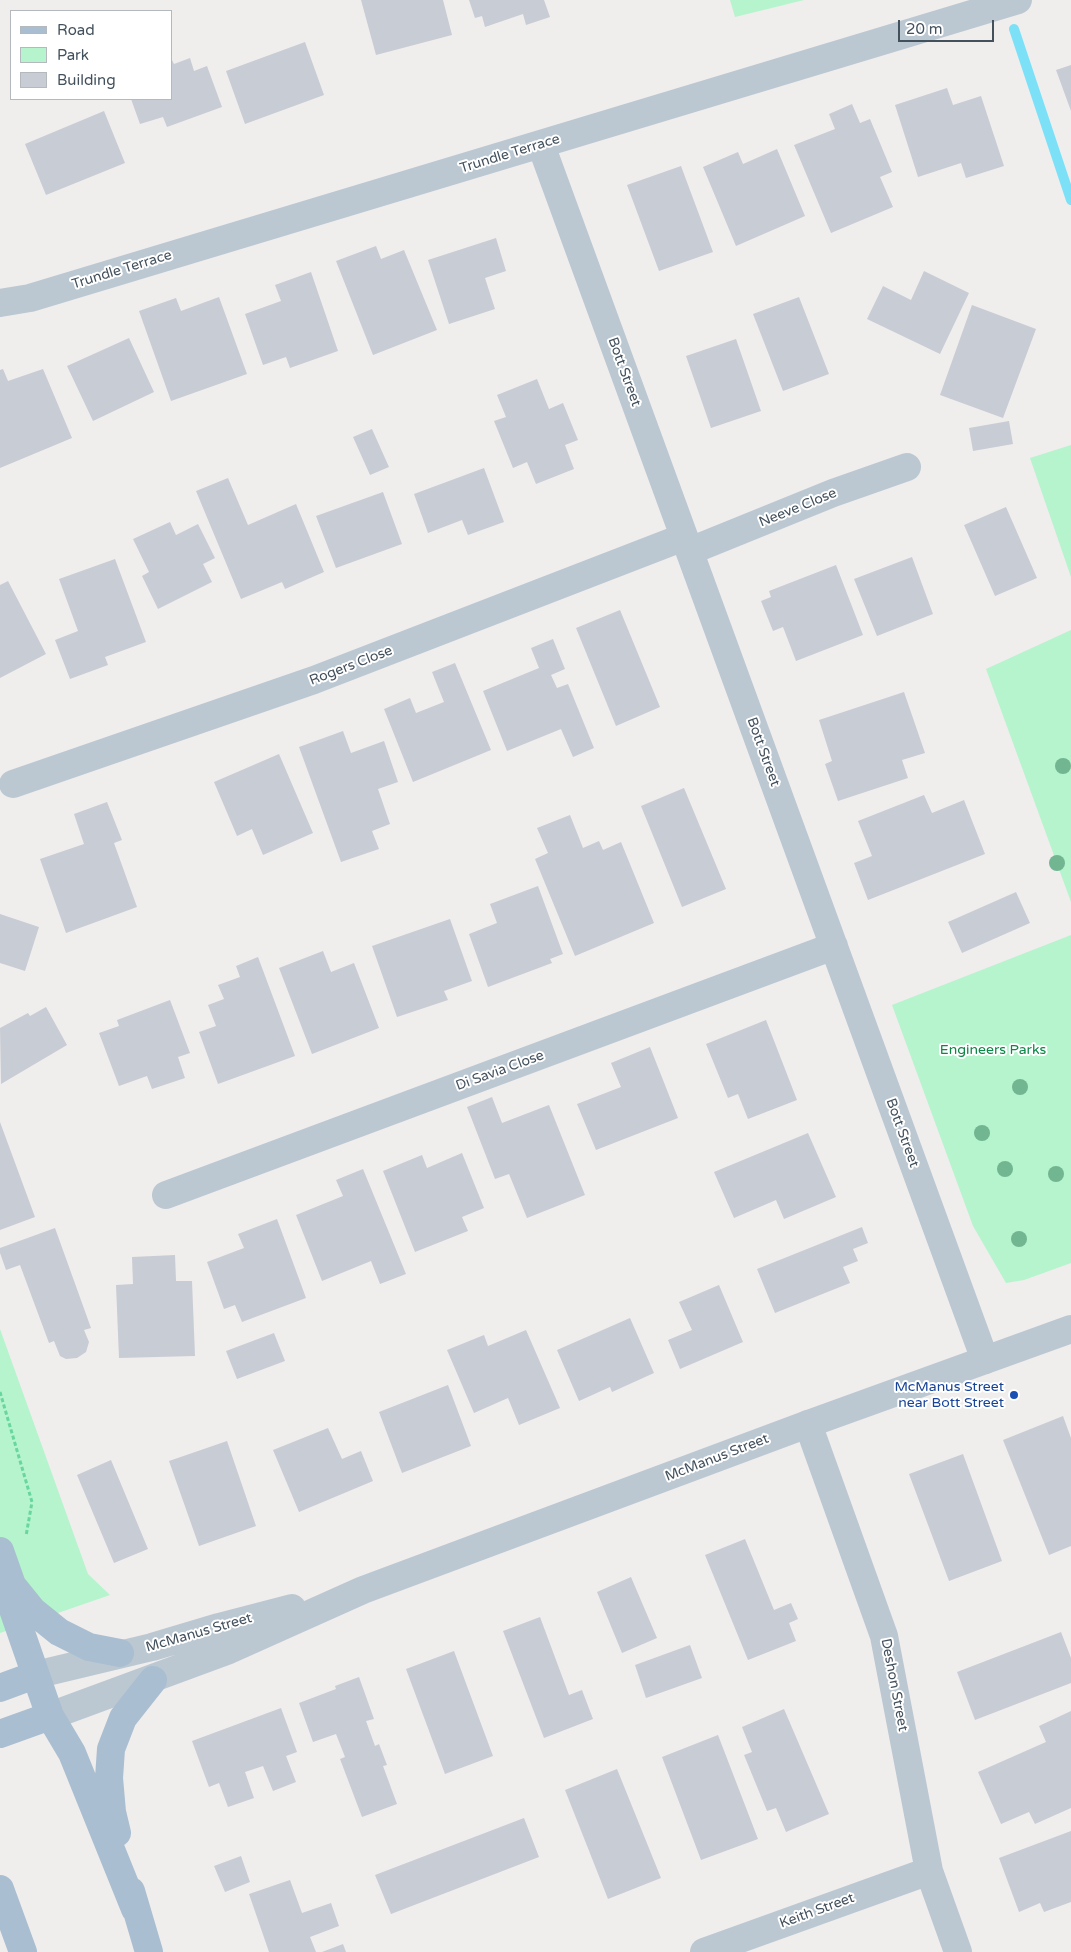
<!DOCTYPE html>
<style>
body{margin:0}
#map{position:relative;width:1071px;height:1952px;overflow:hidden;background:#f0eded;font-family:"Varela Round",sans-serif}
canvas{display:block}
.legend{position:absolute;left:10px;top:10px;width:162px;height:90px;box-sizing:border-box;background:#fff;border:1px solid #b4b9be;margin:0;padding:6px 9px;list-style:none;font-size:15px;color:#43515d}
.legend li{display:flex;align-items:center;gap:10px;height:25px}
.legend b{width:25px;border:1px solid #b4b9be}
.scale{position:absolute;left:898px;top:20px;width:96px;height:22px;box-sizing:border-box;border:2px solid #43515d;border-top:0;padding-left:6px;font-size:15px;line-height:18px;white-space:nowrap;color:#43515d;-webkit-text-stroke:4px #fff;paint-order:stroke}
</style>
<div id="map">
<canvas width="1071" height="1952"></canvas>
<ul class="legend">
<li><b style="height:6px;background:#a9bed0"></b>Road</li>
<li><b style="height:14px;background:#b5f4cc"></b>Park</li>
<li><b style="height:14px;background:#c8ccd4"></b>Building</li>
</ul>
<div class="scale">20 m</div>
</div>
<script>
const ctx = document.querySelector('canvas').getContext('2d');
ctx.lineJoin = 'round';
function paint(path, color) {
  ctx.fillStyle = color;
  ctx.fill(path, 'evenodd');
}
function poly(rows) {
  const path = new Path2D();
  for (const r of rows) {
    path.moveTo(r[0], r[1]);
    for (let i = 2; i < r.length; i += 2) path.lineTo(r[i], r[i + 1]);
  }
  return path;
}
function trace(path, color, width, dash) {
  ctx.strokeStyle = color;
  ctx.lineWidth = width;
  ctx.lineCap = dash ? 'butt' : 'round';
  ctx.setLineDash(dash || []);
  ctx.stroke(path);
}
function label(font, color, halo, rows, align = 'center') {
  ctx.font = font + ' "Varela Round",sans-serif';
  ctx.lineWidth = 4;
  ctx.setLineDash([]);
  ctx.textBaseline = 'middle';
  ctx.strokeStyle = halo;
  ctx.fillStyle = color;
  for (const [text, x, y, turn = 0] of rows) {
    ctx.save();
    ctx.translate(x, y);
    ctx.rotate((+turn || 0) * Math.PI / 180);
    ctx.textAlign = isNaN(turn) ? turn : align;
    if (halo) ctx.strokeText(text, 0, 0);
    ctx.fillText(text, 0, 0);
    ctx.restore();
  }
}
paint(poly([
 [730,0,804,0,735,17],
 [1071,445,1071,577,1030,458],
 [1071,630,1071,902,986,669],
 [1071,935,1071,1263,1024,1280,1006,1283,973,1226,892,1005],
 [0,1329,88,1574,110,1595,0,1633]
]), '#b5f4cc');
trace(poly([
 [1014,29,1071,200]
]), '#7ce0f7', 10);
paint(poly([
 [361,0,443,0,452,35,376,55],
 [469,0,544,0,550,17,526,25,523,14,485,27,482,16,475,18],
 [305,42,324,95,245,124,226,71],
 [171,58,174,64,190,58,194,71,207,66,222,107,167,127,163,117,140,124,131,99,171,99],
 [1071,65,1071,111,1056,70],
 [947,88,953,105,981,96,1004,166,966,178,961,163,918,177,895,105],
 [852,104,860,123,870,119,892,172,880,177,893,207,831,233,794,145,835,129,829,114],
 [104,111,125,163,46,195,25,144],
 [777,149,805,216,736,246,703,167,738,152,743,164],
 [681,166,713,252,659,271,627,185],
 [496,238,506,271,485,278,495,309,449,324,428,260],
 [376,246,381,259,404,250,437,330,373,355,336,261],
 [924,271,969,293,940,354,867,319,883,286,911,300],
 [311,272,338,351,290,368,286,357,263,365,245,314,281,301,275,285],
 [219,297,247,374,171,401,139,311,176,298,181,311],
 [799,297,829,374,783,391,753,314],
 [972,305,1036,329,1003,418,940,395],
 [129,338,154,392,93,421,67,366],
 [736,339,761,411,711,428,686,356],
 [3,369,8,381,43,369,72,438,0,468,0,370],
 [537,379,549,409,563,403,578,440,565,445,574,469,536,484,527,462,513,468,494,421,506,417,497,395],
 [1009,421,1013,444,973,451,969,428],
 [372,429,389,467,370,475,353,437],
 [484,468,504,522,468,535,462,520,428,533,414,494],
 [228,478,248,525,296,504,324,572,285,589,282,582,241,599,196,491],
 [383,492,402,544,336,568,316,516],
 [1006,507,1037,578,995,596,964,525],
 [170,522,176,535,198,524,215,558,203,564,212,582,158,609,142,576,149,572,133,539],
 [912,557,933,614,877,636,854,579],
 [115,559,146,642,105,657,108,665,70,679,55,640,78,631,59,579],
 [836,565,863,635,796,661,783,627,773,631,761,601,771,597,769,591],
 [8,581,46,654,0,678,0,585],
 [620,610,660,707,616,726,576,628],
 [553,639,565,669,551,675,557,688,568,684,594,748,573,757,561,729,507,751,483,691,539,668,531,648],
 [455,663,491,750,413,782,384,709,410,698,416,713,444,702,432,672],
 [904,692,925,753,902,760,908,778,838,801,825,764,832,761,819,720],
 [343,731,351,753,384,741,398,782,378,789,390,824,372,831,379,849,341,862,299,747],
 [279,754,313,833,263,855,252,829,237,836,214,782],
 [684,788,726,889,682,907,641,806],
 [924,795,932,813,964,800,985,854,868,900,854,863,872,856,858,821],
 [107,802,122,840,114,843,137,907,66,933,40,859,84,844,74,814],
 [570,815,583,848,599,841,603,850,621,842,654,923,575,956,535,859,548,853,537,828],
 [538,886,563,954,550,959,552,963,488,987,469,934,497,923,490,904],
 [1016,892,1030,923,962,953,948,922],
 [0,914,39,927,25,971,0,963],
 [450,919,472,981,444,991,448,1000,397,1017,372,946],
 [323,951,331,972,354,963,379,1028,312,1054,279,968],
 [258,957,295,1056,218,1084,199,1032,216,1026,208,1005,224,999,218,985,240,977,236,966],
 [170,1000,190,1053,178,1057,185,1078,152,1089,147,1076,119,1086,99,1033,119,1026,117,1020],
 [46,1007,67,1045,1,1084,0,1028,28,1013,30,1016],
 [766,1020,797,1100,748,1119,738,1094,728,1098,706,1044],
 [650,1047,678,1118,596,1150,577,1104,621,1087,611,1063],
 [492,1097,502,1123,549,1105,585,1195,527,1218,509,1174,495,1179,467,1107],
 [0,1122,35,1217,0,1230],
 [808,1133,836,1197,784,1219,776,1200,734,1218,714,1172],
 [462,1153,484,1208,462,1217,468,1231,415,1252,383,1171,422,1155,427,1168],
 [363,1169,406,1274,380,1284,371,1261,322,1281,296,1215,343,1196,336,1180],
 [277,1219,306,1298,242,1322,235,1305,224,1309,207,1262,244,1248,238,1234],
 [862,1227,868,1243,853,1249,858,1261,843,1267,850,1283,775,1313,757,1269],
 [55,1228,91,1328,84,1330,89,1342,86,1352,77,1358,66,1359,60,1356,54,1341,49,1343,20,1265,6,1270,0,1253,0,1248],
 [175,1255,176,1281,192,1281,195,1356,119,1358,116,1285,133,1284,132,1257],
 [719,1285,743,1342,680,1369,668,1340,692,1330,679,1302],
 [630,1318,654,1373,612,1392,610,1387,579,1401,557,1350],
 [526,1330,560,1408,519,1425,508,1398,474,1413,447,1350,484,1335,488,1346],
 [274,1333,285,1361,237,1379,226,1351],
 [448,1385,471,1446,402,1473,379,1412],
 [1063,1416,1071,1438,1071,1546,1049,1555,1003,1440],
 [328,1428,342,1459,361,1451,373,1481,299,1512,273,1450],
 [227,1441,256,1526,199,1546,169,1461],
 [963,1454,1002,1561,949,1581,909,1474],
 [111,1460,148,1549,114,1563,77,1475],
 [745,1539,774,1610,791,1603,798,1619,789,1623,796,1641,748,1660,705,1555],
 [631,1577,657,1638,622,1653,597,1592],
 [540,1617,569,1695,582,1690,593,1719,544,1738,503,1631],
 [1061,1632,1071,1658,1071,1683,975,1720,957,1672],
 [690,1645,702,1678,646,1698,635,1665],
 [454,1651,493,1756,445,1774,406,1669],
 [359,1677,374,1719,366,1721,375,1746,379,1744,387,1765,383,1766,397,1804,362,1817,340,1759,345,1757,336,1734,313,1742,299,1703,336,1689,335,1686],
 [281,1708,297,1752,286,1756,296,1782,273,1791,263,1766,245,1772,254,1798,228,1807,219,1783,209,1787,192,1741],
 [784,1709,829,1814,786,1832,776,1808,767,1811,744,1755,752,1752,742,1727],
 [1071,1711,1071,1808,1035,1824,1029,1812,1001,1824,978,1772,1046,1742,1039,1726],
 [718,1735,758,1839,701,1860,662,1757],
 [617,1769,661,1878,608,1899,565,1790],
 [524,1818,539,1857,391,1914,375,1875],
 [1071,1831,1071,1902,1044,1912,1040,1903,1019,1912,999,1858],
 [241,1856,250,1882,225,1892,214,1866],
 [290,1880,302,1913,331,1903,339,1926,310,1937,316,1952,269,1952,249,1894],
 [343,1944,346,1952,322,1952]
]), '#c8ccd4');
trace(poly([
 [0,1392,32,1502,26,1536]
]), '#69d69e', 3, [4, 2.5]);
trace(poly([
 [541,145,985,1360],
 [0,303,30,298,1018,0],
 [690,551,833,493,907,467],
 [13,784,314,680,684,537],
 [166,1195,834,946],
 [808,1424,884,1636,929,1871,958,1952],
 [704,1952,929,1871]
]), '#bbc8d2', 28);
trace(poly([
 [35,1675,152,1647,219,1627,292,1608],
 [50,1716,229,1650,363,1590,808,1424,1071,1329]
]), '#bbc8d2', 28);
trace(poly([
 [0,1551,12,1585,33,1611,59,1632,89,1647,120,1653],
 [0,1572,50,1716,72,1753,135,1909],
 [0,1688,35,1675],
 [0,1734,50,1716],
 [117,1833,112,1812,109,1778,111,1749,123,1718,153,1680],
 [0,1889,23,1952],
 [131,1891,149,1952]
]), '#a9bed0', 28);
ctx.fillStyle = '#72b591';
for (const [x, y] of [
 [1063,766],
 [1057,863],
 [1020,1087],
 [982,1133],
 [1005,1169],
 [1056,1174],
 [1019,1239]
]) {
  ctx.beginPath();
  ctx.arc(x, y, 8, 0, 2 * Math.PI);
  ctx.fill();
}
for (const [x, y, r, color] of [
 [1014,1395,5,"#1a4fb4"]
]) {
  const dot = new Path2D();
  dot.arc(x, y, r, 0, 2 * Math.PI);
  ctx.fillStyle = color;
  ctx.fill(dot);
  trace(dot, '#fff', 2);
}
label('14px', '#43515d', '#fff', [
 ["Trundle Terrace",510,154,-17],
 ["Trundle Terrace",122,270,-17],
 ["Bott Street",624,372,70],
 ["Neeve Close",798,508,-22],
 ["Rogers Close",351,666,-21],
 ["Bott Street",763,752,70],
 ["Di Savia Close",500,1071,-20],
 ["Bott Street",902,1133,70],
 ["McManus Street",717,1458,-21],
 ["McManus Street",199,1633,-16],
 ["Deshon Street",894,1685,79],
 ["Keith Street",817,1911,-20]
]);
label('14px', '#0b8746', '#fff', [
 ["Engineers Parks",993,1050]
]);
label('14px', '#164399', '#fff', [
 ["McManus Street",1004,1387],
 ["near Bott Street",1004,1403]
], 'right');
</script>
